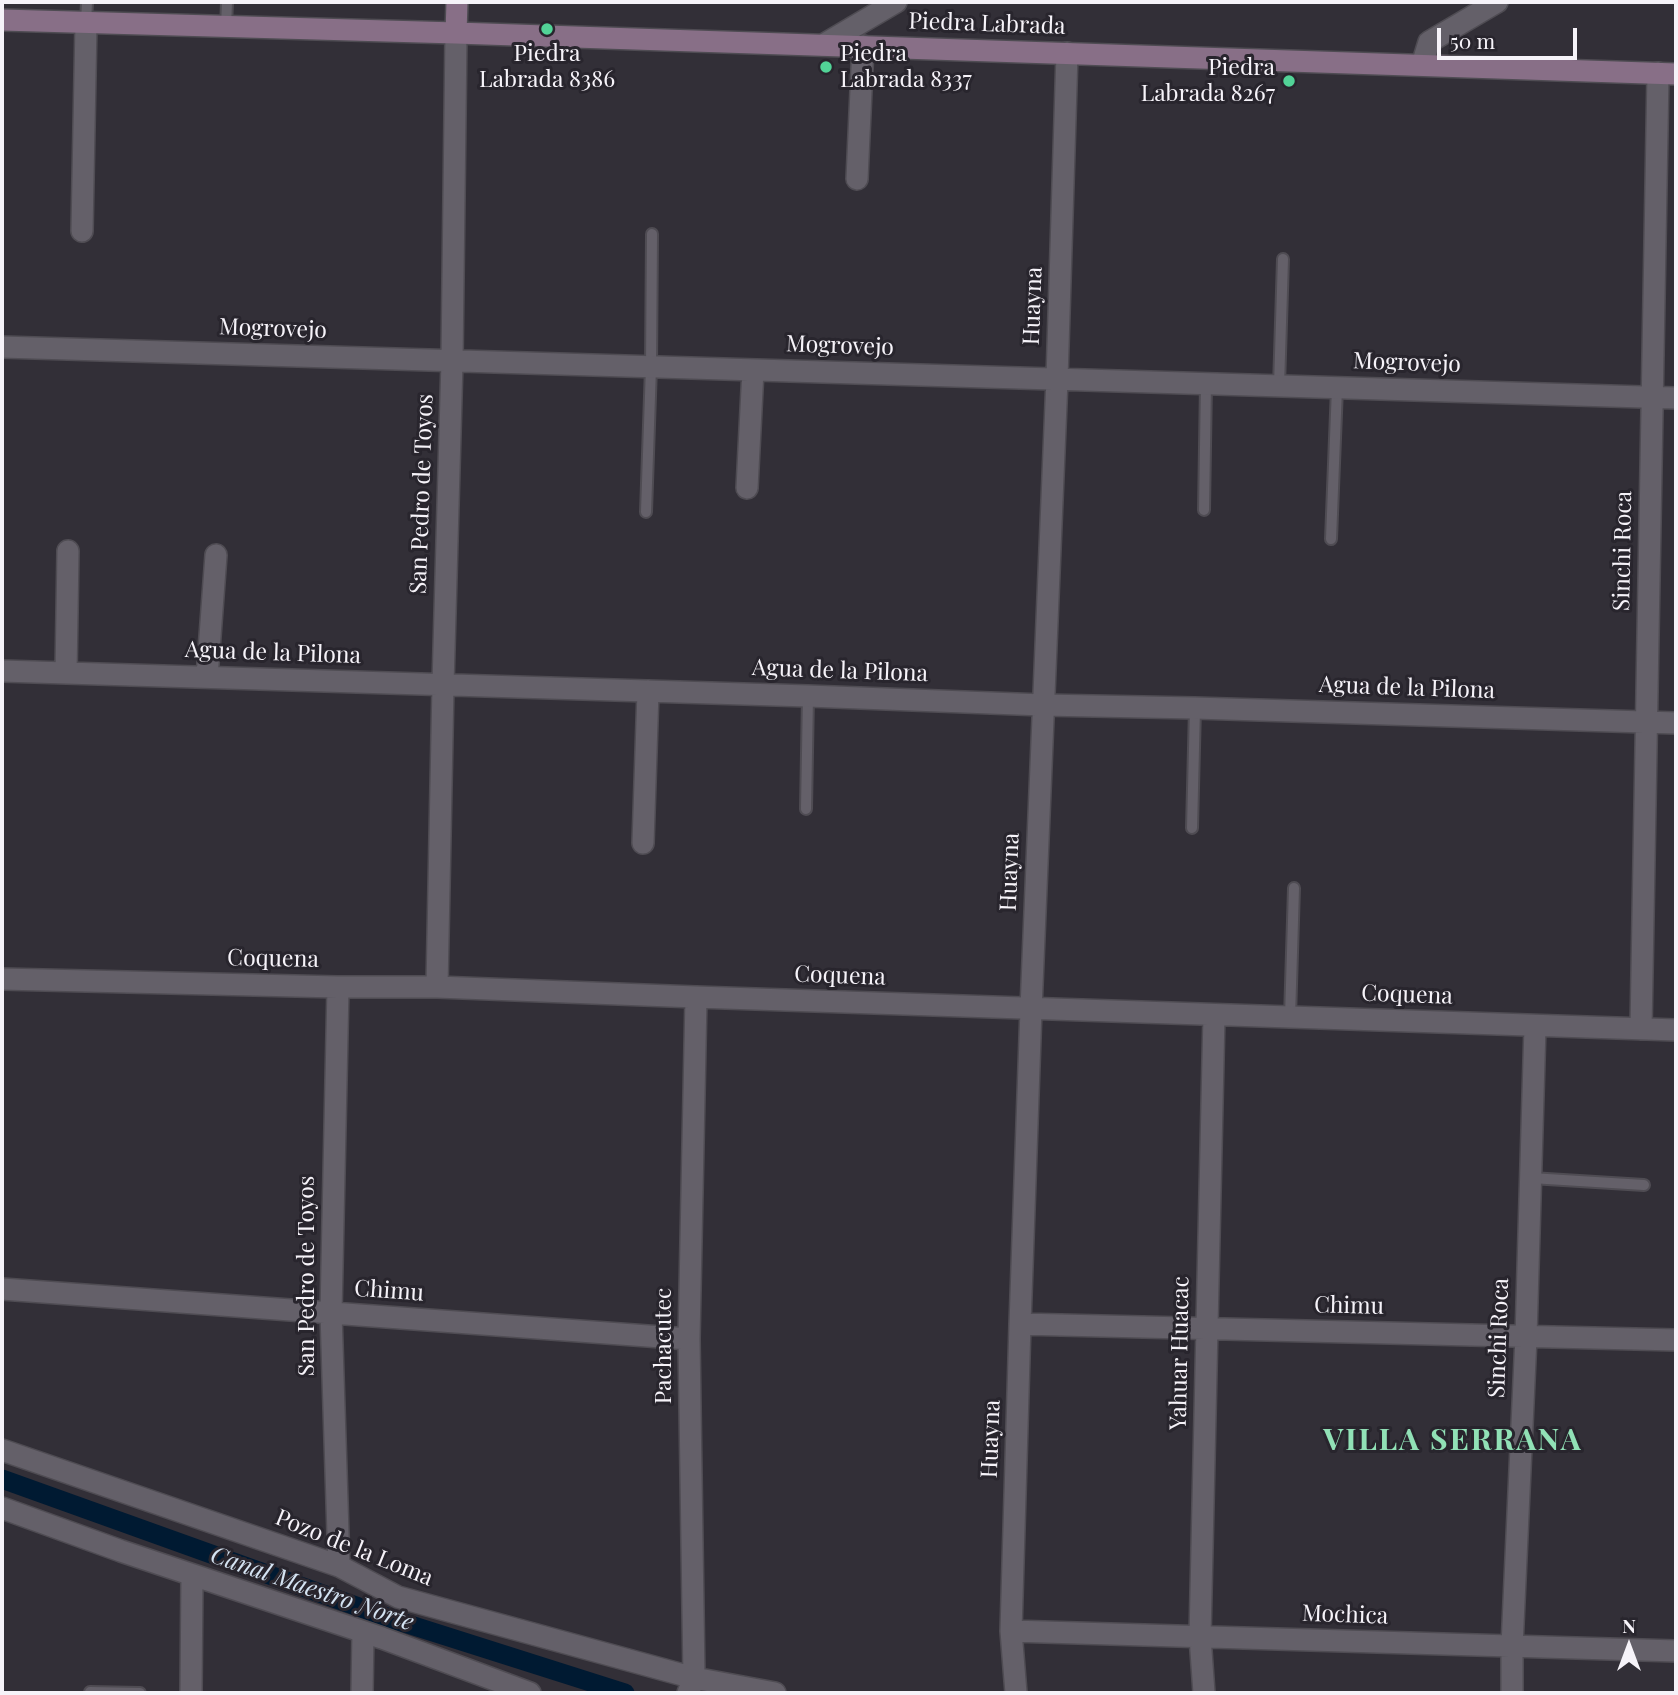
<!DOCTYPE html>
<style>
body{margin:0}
#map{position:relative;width:1678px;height:1695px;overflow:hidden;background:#322f37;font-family:"Playfair Display",serif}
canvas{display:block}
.frame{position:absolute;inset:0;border:4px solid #f6f3f9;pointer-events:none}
.north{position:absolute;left:1594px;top:1611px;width:70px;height:70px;-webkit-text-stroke:5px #28252d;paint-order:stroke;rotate:0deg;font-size:19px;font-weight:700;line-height:28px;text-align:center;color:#f6f3f9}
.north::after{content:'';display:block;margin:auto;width:24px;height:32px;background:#f6f3f9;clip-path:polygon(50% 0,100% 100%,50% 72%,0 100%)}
.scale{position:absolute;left:1437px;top:28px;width:140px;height:32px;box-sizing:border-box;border:4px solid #f6f3f9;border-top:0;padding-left:9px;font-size:21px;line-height:24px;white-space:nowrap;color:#f6f3f9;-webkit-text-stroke:5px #28252d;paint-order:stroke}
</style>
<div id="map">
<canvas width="1678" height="1695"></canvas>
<div class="frame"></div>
<div class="north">N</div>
<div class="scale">50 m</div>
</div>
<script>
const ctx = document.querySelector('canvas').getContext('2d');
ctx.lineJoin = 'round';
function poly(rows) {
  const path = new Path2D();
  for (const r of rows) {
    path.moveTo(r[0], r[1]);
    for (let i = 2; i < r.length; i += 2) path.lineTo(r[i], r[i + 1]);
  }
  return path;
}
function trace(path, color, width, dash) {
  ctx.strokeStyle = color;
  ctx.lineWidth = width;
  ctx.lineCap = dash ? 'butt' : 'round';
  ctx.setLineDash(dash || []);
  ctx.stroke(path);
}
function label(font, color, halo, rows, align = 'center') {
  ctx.font = font + ' "Playfair Display",serif';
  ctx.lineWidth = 6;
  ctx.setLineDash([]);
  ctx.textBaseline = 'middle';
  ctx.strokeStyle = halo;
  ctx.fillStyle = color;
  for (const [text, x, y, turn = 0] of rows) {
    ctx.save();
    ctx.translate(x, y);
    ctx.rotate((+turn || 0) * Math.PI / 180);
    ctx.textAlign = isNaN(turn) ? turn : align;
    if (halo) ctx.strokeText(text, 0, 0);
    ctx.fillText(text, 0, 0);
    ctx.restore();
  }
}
trace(poly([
 [2,1479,395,1620,625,1693]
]), '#001a32', 19);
const lane = poly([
 [86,23,87,2],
 [226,27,227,2],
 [1279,386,1283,259],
 [1204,510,1206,383],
 [646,512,651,367,652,234],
 [1331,539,1337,388],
 [806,809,808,696],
 [1192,828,1195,708],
 [1290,1017,1294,888],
 [1531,1178,1644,1185],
 [90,1692,140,1693]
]);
const street = poly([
 [823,45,896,2],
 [1422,65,1429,42,1497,2],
 [857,179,863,46],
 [82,231,86,23],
 [2,347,1676,398],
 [747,488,753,370],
 [2,671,808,696,1043,705,1195,708,1676,723],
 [66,673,68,551],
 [207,677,216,555],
 [643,843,648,691],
 [2,979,338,987,437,987,696,997,1676,1030],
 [338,987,331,1313,339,1566],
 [437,987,443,685,452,361,456,33],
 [1641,1029,1658,73],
 [2,1289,689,1339],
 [1020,1324,1676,1340],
 [2,1450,339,1566,398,1597,694,1678,775,1693],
 [2,1508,121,1551,382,1638,530,1693],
 [1011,1631,1676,1651],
 [191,1693,192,1576],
 [362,1693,363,1632],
 [688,1693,694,1678,689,1339,696,997],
 [1016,1693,1011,1631,1020,1324,1031,1009,1057,379,1067,53],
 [1204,1693,1200,1637,1214,1015],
 [1512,1693,1512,1646,1526,1337,1535,1026]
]);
const secondary = poly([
 [2,20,456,33,1676,74],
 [456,33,457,2]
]);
trace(lane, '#4f4c53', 14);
trace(street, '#4f4c53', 24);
trace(secondary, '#4f4c53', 24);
trace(lane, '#646069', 10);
trace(street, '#646069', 21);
trace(secondary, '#886f87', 21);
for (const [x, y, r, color] of [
 [547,29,7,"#52d397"],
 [826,67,7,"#52d397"],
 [1289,81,7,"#52d397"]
]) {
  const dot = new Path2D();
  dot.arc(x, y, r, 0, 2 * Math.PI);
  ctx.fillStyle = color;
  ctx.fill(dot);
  trace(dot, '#28252d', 2.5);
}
label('23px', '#f6f3f9', '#28252d', [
 ["Piedra Labrada",987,24,2],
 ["Huayna",1033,306,-88],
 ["Mogrovejo",273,329,2],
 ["Mogrovejo",840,346,2],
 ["Mogrovejo",1407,363,2],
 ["San Pedro de Toyos",422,494,-88],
 ["Sinchi Roca",1623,551,-89],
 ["Agua de la Pilona",273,653,2],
 ["Agua de la Pilona",840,671,2],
 ["Agua de la Pilona",1407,688,2],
 ["Huayna",1010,872,-88],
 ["Coquena",273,959,1],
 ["Coquena",840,976,2],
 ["Coquena",1407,995,2],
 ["San Pedro de Toyos",307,1276,-90],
 ["Chimu",389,1291,4],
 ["Chimu",1349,1306,1],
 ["Sinchi Roca",1499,1338,-88],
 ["Pachacutec",664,1346,-90],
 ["Yahuar Huacac",1180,1353,-89],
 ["Huayna",991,1439,-88],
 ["Pozo de la Loma",354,1548,22],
 ["Mochica",1345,1615,2]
]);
label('23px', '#f6f3f9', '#28252d', [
 ["Piedra",547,54],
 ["Labrada 8386",547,80],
 ["Piedra",840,54,"left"],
 ["Labrada 8337",840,80,"left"],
 ["Piedra",1275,68,"right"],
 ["Labrada 8267",1275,94,"right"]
]);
label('italic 24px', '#d4e3f2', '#28252d', [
 ["Canal Maestro Norte",312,1589,19]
]);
ctx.letterSpacing = '2px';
label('bold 30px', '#91e1b6', '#28252d', [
 ["VILLA SERRANA",1453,1441]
]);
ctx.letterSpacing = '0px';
</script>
